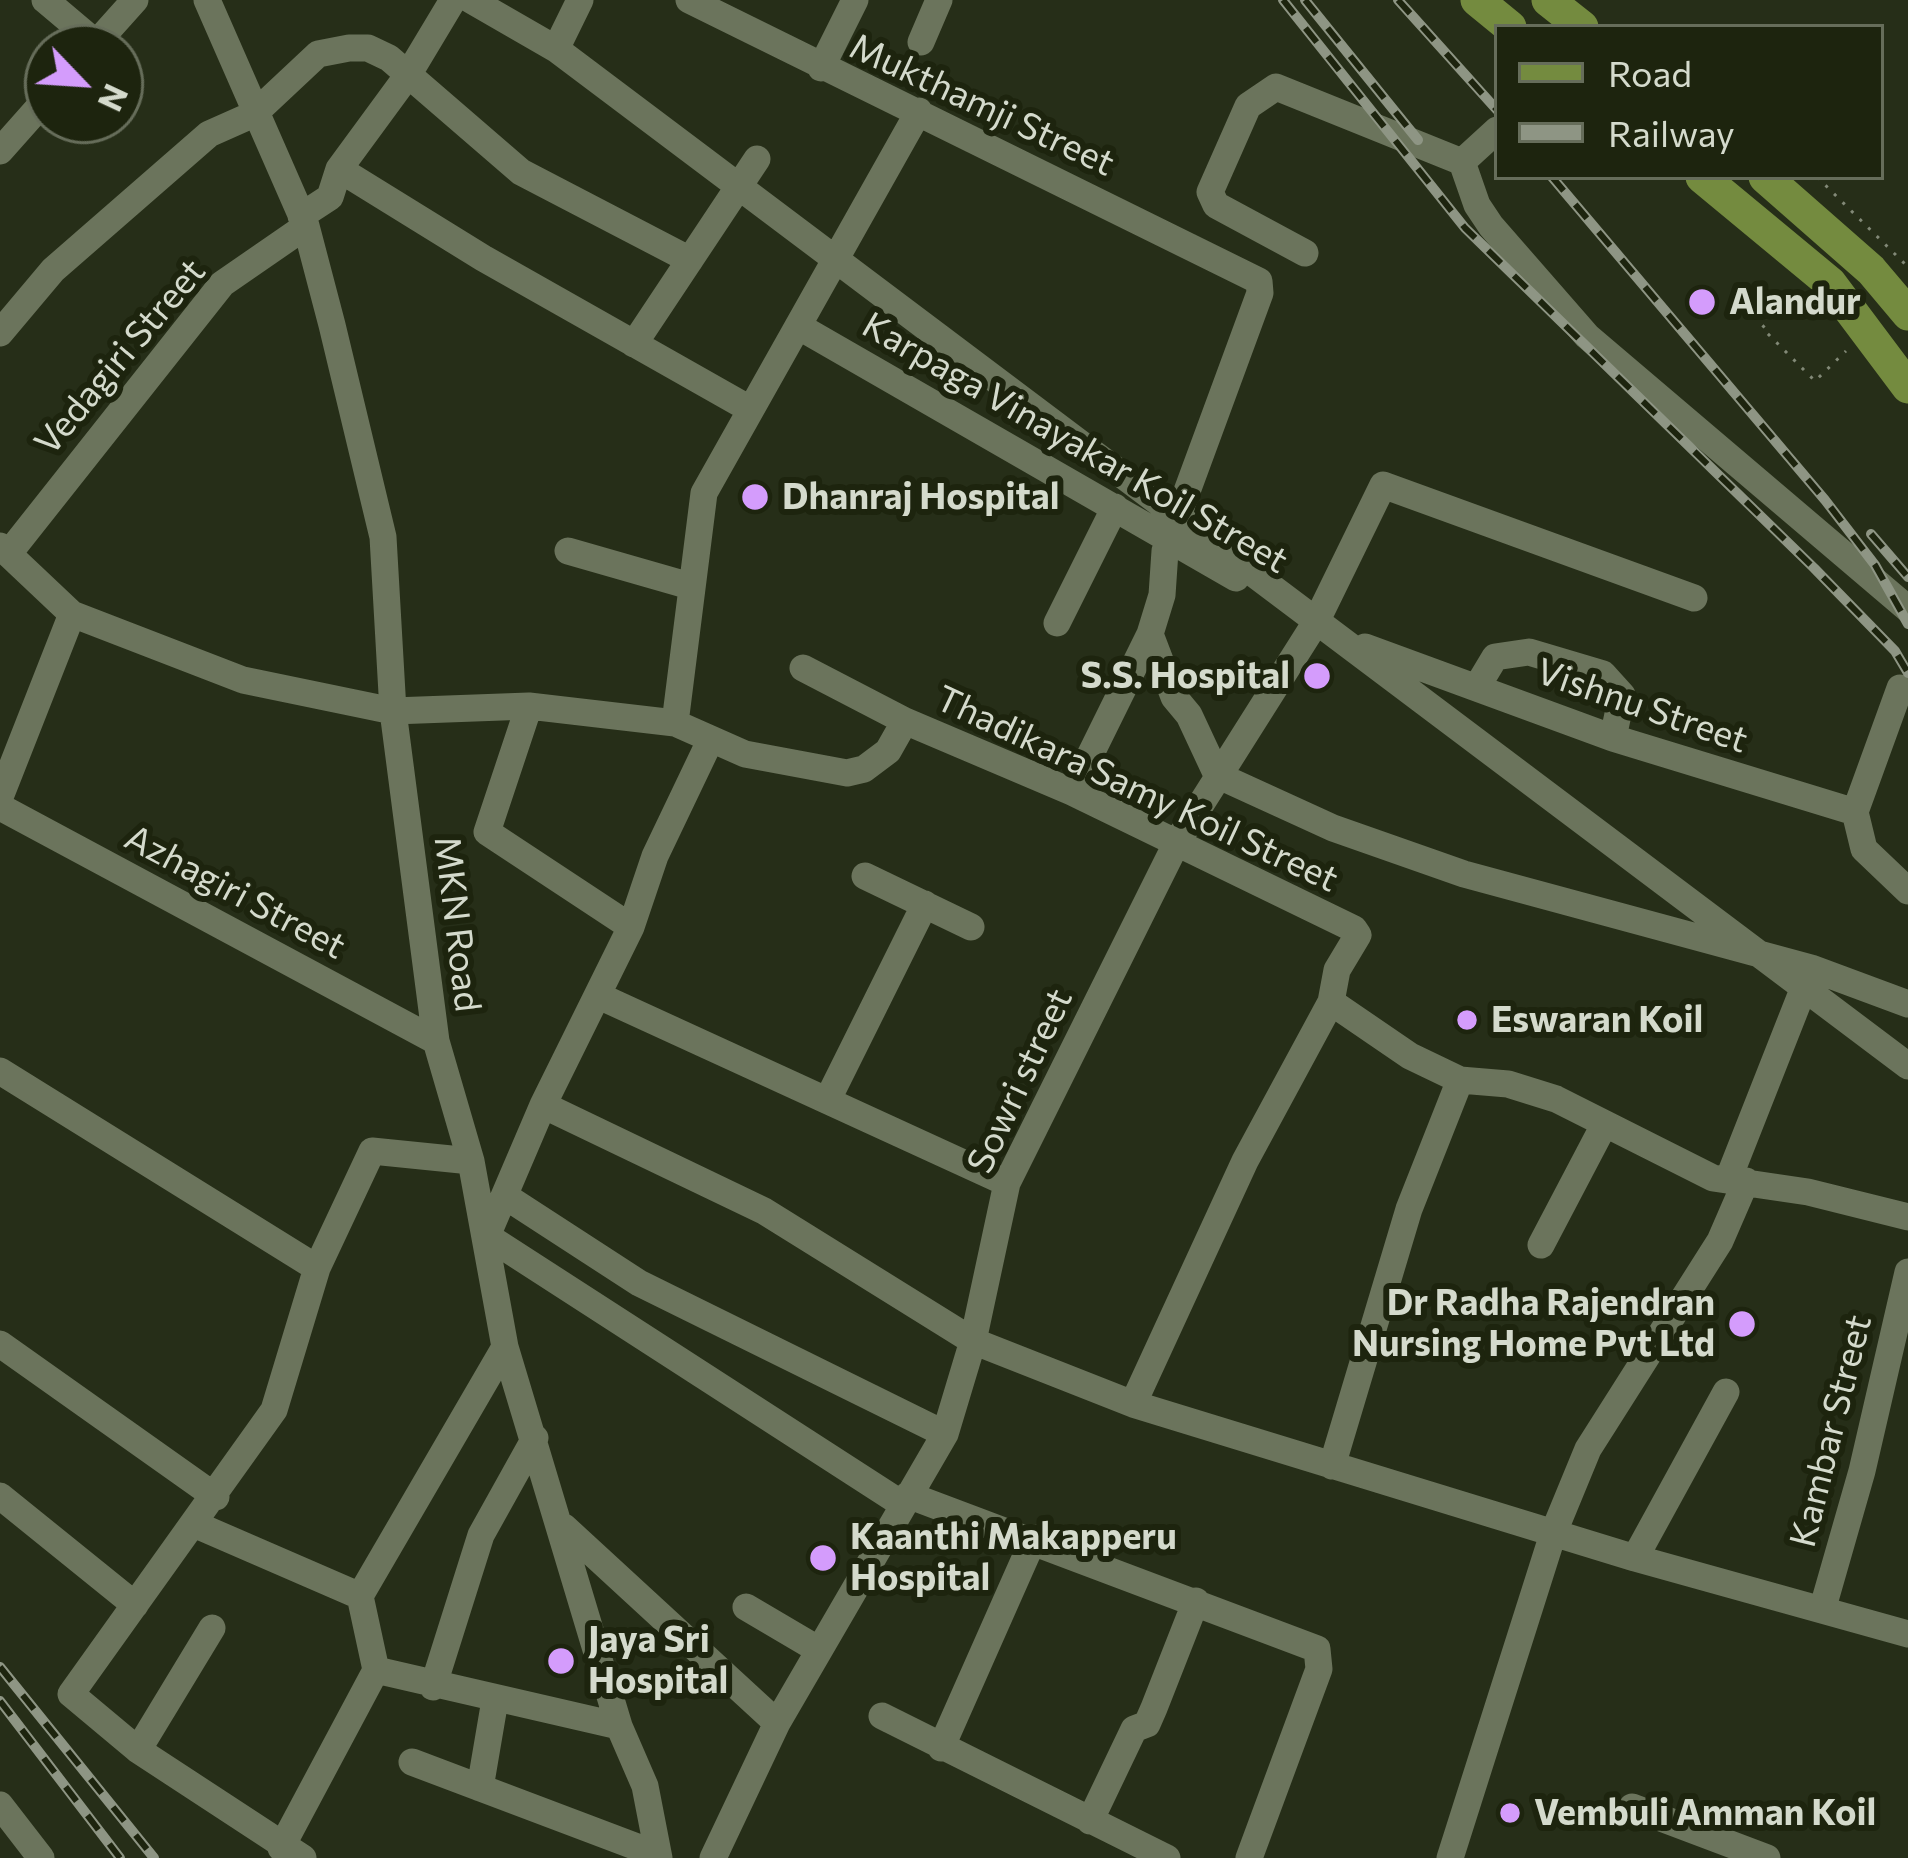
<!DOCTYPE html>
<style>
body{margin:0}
#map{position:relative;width:1908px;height:1858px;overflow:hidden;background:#262e18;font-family:Commissioner,sans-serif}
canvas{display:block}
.legend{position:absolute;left:1494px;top:24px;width:390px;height:156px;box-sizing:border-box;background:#1d240e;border:3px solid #666d5a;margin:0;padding:15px 21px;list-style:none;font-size:36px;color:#d4dacc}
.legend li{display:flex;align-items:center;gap:24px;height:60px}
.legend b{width:60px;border:3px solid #666d5a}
.north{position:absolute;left:24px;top:24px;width:120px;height:120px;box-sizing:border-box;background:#1d240e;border:3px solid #666d5a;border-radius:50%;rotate:115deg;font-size:33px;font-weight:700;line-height:48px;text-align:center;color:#d4dacc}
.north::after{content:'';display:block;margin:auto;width:42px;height:54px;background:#d49cfc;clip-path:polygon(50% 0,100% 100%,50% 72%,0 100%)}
</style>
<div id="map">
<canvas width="1908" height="1858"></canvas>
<ul class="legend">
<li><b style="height:15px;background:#748b3f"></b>Road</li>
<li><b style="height:15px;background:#8e9584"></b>Railway</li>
</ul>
<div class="north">N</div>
</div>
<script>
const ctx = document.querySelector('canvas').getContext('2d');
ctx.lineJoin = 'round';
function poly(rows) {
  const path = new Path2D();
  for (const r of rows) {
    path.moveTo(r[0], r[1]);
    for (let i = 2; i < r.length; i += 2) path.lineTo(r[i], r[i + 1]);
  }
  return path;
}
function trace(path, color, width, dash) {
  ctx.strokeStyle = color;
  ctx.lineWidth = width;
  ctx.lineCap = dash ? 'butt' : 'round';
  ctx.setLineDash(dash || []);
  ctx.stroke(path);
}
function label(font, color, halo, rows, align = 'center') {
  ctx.font = font + ' Commissioner,sans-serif';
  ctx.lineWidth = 12;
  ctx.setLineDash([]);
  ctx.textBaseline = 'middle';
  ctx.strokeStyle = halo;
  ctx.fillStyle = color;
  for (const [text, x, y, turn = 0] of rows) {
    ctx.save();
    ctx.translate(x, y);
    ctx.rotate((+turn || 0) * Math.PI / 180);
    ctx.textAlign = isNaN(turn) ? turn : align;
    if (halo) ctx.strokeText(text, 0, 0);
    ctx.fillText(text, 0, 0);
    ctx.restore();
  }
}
trace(poly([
 [1817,177,1908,267],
 [1798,291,1762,328,1815,381,1846,351]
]), '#828977', 3, [3, 9]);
trace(poly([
 [45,0,96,43],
 [207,0,306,226,332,325,383,537,393,711,436,1041,471,1161,505,1347,619,1726,645,1786,659,1858],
 [471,0,556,49,1908,1066],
 [689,0,1259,281,1260,293,1165,551,1162,595,1150,634,1174,697,1189,715,1217,775,1333,828,1464,874,1811,968,1908,1004],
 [921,42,939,0],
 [92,48,135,0],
 [556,49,580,0],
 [821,68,855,0],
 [1497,130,1462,162,1477,205,1491,226,1587,336,1908,609],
 [0,151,48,97],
 [339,169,483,258,748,408],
 [301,216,330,197,339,169,408,75,453,0],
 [1305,253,1216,205,1210,192,1248,106,1276,87,1462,162],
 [798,326,1236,578],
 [0,333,53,270,209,134,254,114,318,54,349,48,368,48,389,58,521,172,690,260],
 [634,344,757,159],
 [0,546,72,614,243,680,393,711,529,706,675,723,745,754,847,773,864,769,888,751,905,721,1072,792,1354,929,1358,935,1337,970,1331,1002,1245,1161,1133,1404],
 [568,551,690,586],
 [9,553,222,284,306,226],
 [1057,623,1115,507],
 [1365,647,1613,738,1855,812,1864,849,1908,891],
 [803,668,905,721],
 [1477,687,1495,657,1529,652,1603,674,1622,695,1613,738],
 [529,706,487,832,631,927],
 [675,723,704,493,919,111],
 [709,743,655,856,631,927,543,1105,487,1236,902,1504],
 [1072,792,1150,634],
 [0,797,72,614],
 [0,807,436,1041],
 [1855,812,1900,688],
 [865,876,971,927],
 [599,996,1007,1183],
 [1331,1002,1410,1056,1460,1080,1508,1084,1556,1099,1713,1178,1808,1192,1908,1217],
 [0,1071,317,1268],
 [828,1099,925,904],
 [543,1105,764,1211,973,1341,1133,1404,1635,1558,1908,1634],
 [1728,1180,1810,972],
 [505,1196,639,1283,945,1434],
 [1541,1245,1604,1125],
 [0,1344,216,1497],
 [505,1347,360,1596,376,1670,619,1726],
 [1332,1466,1409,1209,1460,1080],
 [908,1495,1317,1649,1319,1669,1249,1858],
 [0,1496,135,1605],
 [194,1524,360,1596],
 [564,1527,777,1723],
 [1635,1558,1726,1392],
 [746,1607,819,1650],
 [1823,1607,1862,1471,1908,1272],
 [433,1687,481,1535,535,1438],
 [882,1716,1167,1858],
 [941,1748,1034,1538],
 [138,1750,212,1628],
 [412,1762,658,1855],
 [480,1788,495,1700],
 [0,1805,41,1858],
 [1632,1807,1767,1858],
 [1090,1821,1134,1729,1147,1724,1154,1708,1196,1601],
 [281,1848,376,1670],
 [303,1858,138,1750,71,1694,274,1410,317,1268,372,1151,471,1161],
 [713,1858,777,1723,945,1434,973,1341,1007,1183,1177,842,1316,622,1383,485,1694,598],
 [1450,1858,1553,1534,1588,1449,1720,1241,1746,1181]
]), '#6b745c', 27);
trace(poly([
 [1477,0,1510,27],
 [1548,0,1582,27],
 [1702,177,1830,283,1908,387],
 [1765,177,1871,270,1908,314]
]), '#748b3f', 33);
const rail = poly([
 [1283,0,1465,228,1814,568,1895,651,1908,673],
 [1305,0,1418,140],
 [1398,0,1497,110],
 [1552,177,1825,500,1875,565,1908,624],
 [1871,534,1908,577],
 [0,1667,154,1858],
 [0,1701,120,1858]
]);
trace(rail, '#8e9584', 10);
trace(rail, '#1d240e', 6, [18]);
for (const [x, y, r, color] of [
 [1702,302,15,"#d49cfc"],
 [755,497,15,"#d49cfc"],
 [1317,676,15,"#d49cfc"],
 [1467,1020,12,"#d49cfc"],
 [1742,1324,15,"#d49cfc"],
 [823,1558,15,"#d49cfc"],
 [561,1661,15,"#d49cfc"],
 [1510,1813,12,"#d49cfc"]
]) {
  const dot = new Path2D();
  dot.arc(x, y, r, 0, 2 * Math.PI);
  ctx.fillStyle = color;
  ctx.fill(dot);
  trace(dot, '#1d240e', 4.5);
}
label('36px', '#d4dacc', '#1d240e', [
 ["Mukthamji Street",982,105,25],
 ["Vedagiri Street",120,357,-50],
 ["Karpaga Vinayakar Koil Street",1075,443,30],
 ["Vishnu Street",1642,706,19],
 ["Thadikara Samy Koil Street",1137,789,25],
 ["Azhagiri Street",235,892,28],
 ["MKN Road",457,924,83],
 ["Sowri street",1020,1081,-65],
 ["Kambar Street",1831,1431,-76]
]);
label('bold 36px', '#d4dacc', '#1d240e', [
 ["Alandur",1729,302],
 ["Dhanraj Hospital",782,497],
 ["S.S. Hospital",1290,676,"right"],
 ["Eswaran Koil",1491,1020],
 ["Dr Radha Rajendran",1715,1303,"right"],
 ["Nursing Home Pvt Ltd",1715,1344,"right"],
 ["Kaanthi Makapperu",850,1537],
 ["Hospital",850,1578],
 ["Jaya Sri",588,1640],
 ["Hospital",588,1681],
 ["Vembuli Amman Koil",1534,1813]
], 'left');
</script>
